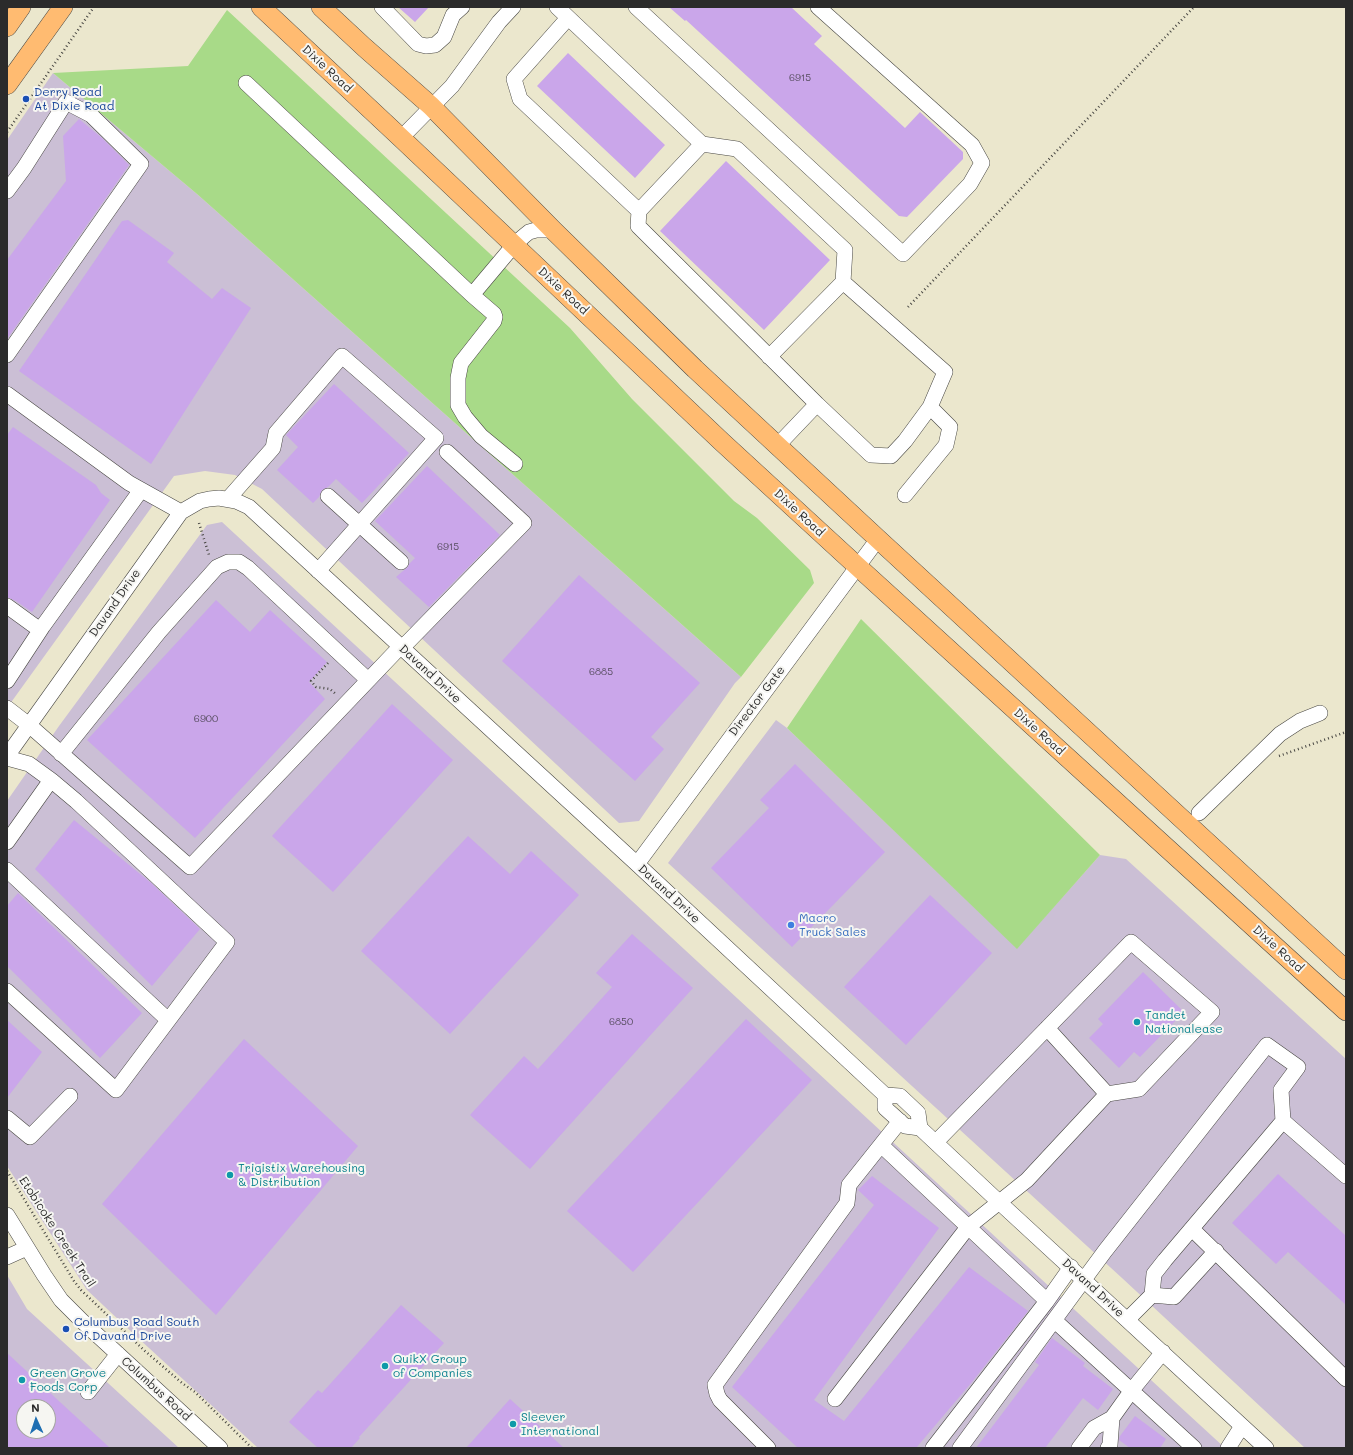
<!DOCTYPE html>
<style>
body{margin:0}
#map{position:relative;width:1353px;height:1455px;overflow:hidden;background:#ebe7cd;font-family:Mali,sans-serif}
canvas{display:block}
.frame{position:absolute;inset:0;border:8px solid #2b2b2b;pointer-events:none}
.north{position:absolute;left:16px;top:1399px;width:40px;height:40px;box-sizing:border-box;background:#f6f6f2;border:1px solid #a5a5a2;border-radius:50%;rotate:357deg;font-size:11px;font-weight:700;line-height:16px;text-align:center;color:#2b2b2b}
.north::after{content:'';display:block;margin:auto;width:14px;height:18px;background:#1f6fb2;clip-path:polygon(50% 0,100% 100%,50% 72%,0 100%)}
</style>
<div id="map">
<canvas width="1353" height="1455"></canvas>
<div class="frame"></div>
<div class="north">N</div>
</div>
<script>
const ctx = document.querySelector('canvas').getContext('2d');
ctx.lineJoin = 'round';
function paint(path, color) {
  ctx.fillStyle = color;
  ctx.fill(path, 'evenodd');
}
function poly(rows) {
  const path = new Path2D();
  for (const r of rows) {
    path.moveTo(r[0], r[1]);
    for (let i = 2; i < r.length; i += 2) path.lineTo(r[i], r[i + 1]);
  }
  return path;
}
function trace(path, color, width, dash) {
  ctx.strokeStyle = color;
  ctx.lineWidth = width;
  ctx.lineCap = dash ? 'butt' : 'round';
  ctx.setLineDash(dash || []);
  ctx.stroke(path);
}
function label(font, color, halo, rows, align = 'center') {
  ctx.font = font + ' Mali,sans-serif';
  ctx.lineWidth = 4;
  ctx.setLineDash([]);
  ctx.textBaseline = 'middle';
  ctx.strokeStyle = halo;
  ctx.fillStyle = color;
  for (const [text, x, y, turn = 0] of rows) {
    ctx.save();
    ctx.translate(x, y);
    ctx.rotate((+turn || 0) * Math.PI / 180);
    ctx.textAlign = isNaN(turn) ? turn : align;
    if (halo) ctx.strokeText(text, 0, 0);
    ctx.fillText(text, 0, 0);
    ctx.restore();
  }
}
paint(poly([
 [53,73,197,194,741,677,735,683,639,821,619,823,262,489,235,475,205,471,174,476,7,708,7,140],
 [222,522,1015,1255,1225,1448,258,1448,137,1337,87,1290,7,1166,7,801,59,726,207,525],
 [776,720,787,728,1017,948,1100,855,1126,859,1346,1059,1346,1448,1305,1448,1122,1278,668,863],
 [7,1275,27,1309,179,1448,7,1448],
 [24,1407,48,1407,48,1431,24,1431]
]), '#cbbfd5');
paint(poly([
 [227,10,570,328,632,399,734,501,757,518,810,570,814,583,741,677,197,194,53,73,188,66],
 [861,619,1100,855,1017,949,787,728]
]), '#a8da88');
paint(poly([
 [398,7,429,7,415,22],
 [669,7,791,7,822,36,814,44,905,128,920,112,963,152,963,159,907,217,899,216,686,20,685,21],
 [568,53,665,145,635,178,537,86],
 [79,119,102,138,129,165,7,339,7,260,66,181,63,136],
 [726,161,830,260,764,330,660,231],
 [128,220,174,253,167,262,212,299,222,288,251,308,151,464,19,371,122,221],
 [334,384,409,453,362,503,336,479,328,487,322,490,319,497,313,503,277,470,298,447,286,435],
 [13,427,96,485,101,493,110,500,32,612,16,601,7,597,7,435],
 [427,466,500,535,429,607,396,577,403,571,407,568,410,563,415,558,375,521],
 [579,575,700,683,651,737,664,749,635,781,502,661],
 [216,600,250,632,270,610,327,662,309,682,325,699,195,838,87,740],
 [392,704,453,760,333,892,272,836],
 [795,764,885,852,792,947,711,868,769,808,760,800],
 [74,820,150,882,200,929,152,986,35,869],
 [468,836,510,874,531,851,579,895,450,1034,361,951],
 [18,893,142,1013,100,1058,7,966,7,906],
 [930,895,992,953,906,1045,844,987],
 [632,934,693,988,530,1169,470,1115,524,1056,538,1069,612,987,596,973],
 [1143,972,1184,1012,1140,1057,1134,1052,1119,1068,1089,1038,1103,1024,1098,1019],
 [746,1019,812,1080,633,1272,567,1211],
 [7,1020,42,1052,7,1098],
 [244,1039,358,1146,216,1315,102,1204],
 [1278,1174,1346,1236,1346,1305,1288,1252,1276,1264,1232,1223],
 [872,1176,939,1228,814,1400,844,1421,969,1267,1028,1311,972,1382,916,1448,798,1448,732,1387,874,1205,858,1190],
 [401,1305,444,1343,359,1437,360,1438,351,1448,318,1448,289,1422,318,1390,322,1393],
 [1052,1338,1085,1363,1083,1366,1113,1389,1098,1410,1083,1398,1045,1448,976,1448,1039,1365,1035,1362],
 [7,1353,48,1391,110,1448,7,1448],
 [24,1407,48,1407,48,1431,24,1431],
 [510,1399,564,1448,466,1448],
 [1135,1416,1166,1439,1160,1448,1130,1448,1119,1440,1120,1436]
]), '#caa6ea');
const minor = poly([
 [382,7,418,44,426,46,435,45,444,37,453,15,462,7],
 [557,7,702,144,639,211,520,99,514,79,568,18],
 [636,7,903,254,970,184,982,163,972,145,818,7],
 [246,83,472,295,514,245,524,236,529,232,536,230,553,230],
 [401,138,452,86,499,22,513,7],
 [702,144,737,149,845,250,843,282,945,372,930,407,905,441,891,456,871,455,817,404],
 [7,191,24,168,66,102,91,115,141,164,7,355],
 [639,211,638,226,817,404,778,445],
 [472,295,494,314,495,317,494,321,461,363,458,378,458,405,465,417,481,436,515,464],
 [769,357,843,282],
 [7,394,129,483,181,512],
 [905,495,946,445,950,427,930,407],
 [328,496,401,562],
 [228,499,273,448,276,433,342,356,436,438,318,571],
 [7,606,40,630],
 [402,648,524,523,447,452],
 [7,681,43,626,141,490],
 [7,708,29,725,190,867,400,647],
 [61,754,159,632,217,567,228,562,239,562,248,568,368,680],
 [7,756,181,512,200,501,209,499,219,498,236,501,249,507,637,864,885,1095,900,1096,918,1113,920,1128,999,1202,1266,1448],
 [7,758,29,764,51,780,76,801,227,942,116,1090,7,991],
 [1199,813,1280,734,1300,721,1320,713],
 [7,842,51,780],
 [637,864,878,539],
 [7,870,168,1020],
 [1047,1028,1107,1094],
 [885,1095,885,1108,905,1126,920,1128],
 [7,1118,30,1137,70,1096],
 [881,1145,1047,1301],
 [7,1215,44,1275,61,1300,82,1321,220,1448],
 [1192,1229,1346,1379],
 [7,1257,27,1248],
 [1152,1295,1174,1297,1216,1251],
 [1054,1320,1194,1448],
 [1127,1320,1152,1295,1154,1274,1165,1260,1283,1121,1346,1176],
 [88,1392,118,1354],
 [835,1399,968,1227,1027,1180,1107,1094,1139,1089,1212,1012,1131,942,936,1142],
 [768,1448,720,1400,717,1394,715,1385,847,1203,849,1185,900,1121],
 [933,1448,1047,1301,1071,1267],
 [960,1448,1105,1251,1267,1045,1298,1067,1281,1090,1283,1121],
 [1079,1448,1094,1428,1112,1418],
 [1108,1448,1110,1445,1112,1418,1132,1390,1163,1352],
 [1228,1448,1242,1426]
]);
const major = poly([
 [261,7,401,138,722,442,857,566,1346,1011],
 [321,7,364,47,431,106,553,230,695,369,878,539,1346,970],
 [7,27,21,7],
 [7,85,63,7]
]);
trace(minor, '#484743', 16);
trace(major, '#484743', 20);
trace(poly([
 [7,132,94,7],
 [908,307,1194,7],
 [199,523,209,555],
 [328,663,311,681,316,687,330,689,337,695],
 [1279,756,1346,732],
 [7,1171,74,1281,81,1290,145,1351,182,1383,195,1392,252,1448]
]), '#484743', 2.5, [1, 3]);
trace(minor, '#fff', 15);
trace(major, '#ffbb71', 19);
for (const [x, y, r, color] of [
 [26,99,4,"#1a4fb4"],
 [791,925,4,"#3f7fe0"],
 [1137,1022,4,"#0f9aa8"],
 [230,1175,4,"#0f9aa8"],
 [66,1329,4,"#1a4fb4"],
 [385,1366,4,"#0f9aa8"],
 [22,1380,4,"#0f9aa8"],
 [513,1424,4,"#0f9aa8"]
]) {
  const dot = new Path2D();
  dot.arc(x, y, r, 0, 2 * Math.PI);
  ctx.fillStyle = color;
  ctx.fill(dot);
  trace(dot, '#f6f6f2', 1.5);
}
label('10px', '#534a5b', null, [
 ["6915",800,78],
 ["6915",448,547],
 ["6885",601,672],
 ["6900",206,719],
 ["6850",621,1022]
]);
label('12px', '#2b2b2b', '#f6f6f2', [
 ["Dixie Road",327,69,43],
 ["Dixie Road",563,291,43],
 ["Dixie Road",799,513,43],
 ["Davand Drive",115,603,-55],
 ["Davand Drive",430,674,43],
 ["Director Gate",757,701,-53],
 ["Dixie Road",1039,732,42],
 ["Davand Drive",669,894,43],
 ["Dixie Road",1278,949,42],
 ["Etobicoke Creek Trail",57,1232,57],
 ["Davand Drive",1093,1288,43],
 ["Columbus Road",156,1389,42]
]);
label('12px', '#164399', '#f6f6f2', [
 ["Derry Road",34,92],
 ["At Dixie Road",34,106],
 ["Columbus Road South",74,1322],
 ["Of Davand Drive",74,1336]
], 'left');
label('12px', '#366cbe', '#f6f6f2', [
 ["Macro",799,918],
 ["Truck Sales",799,932]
], 'left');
label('12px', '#0d838f', '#f6f6f2', [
 ["Tandet",1145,1015],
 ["Nationalease",1145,1029],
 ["Trigistix Warehousing",238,1168],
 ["& Distribution",238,1182],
 ["QuikX Group",393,1359],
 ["of Companies",393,1373],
 ["Green Grove",30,1373],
 ["Foods Corp",30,1387],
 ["Sleever",521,1417],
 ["International",521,1431]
], 'left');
</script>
